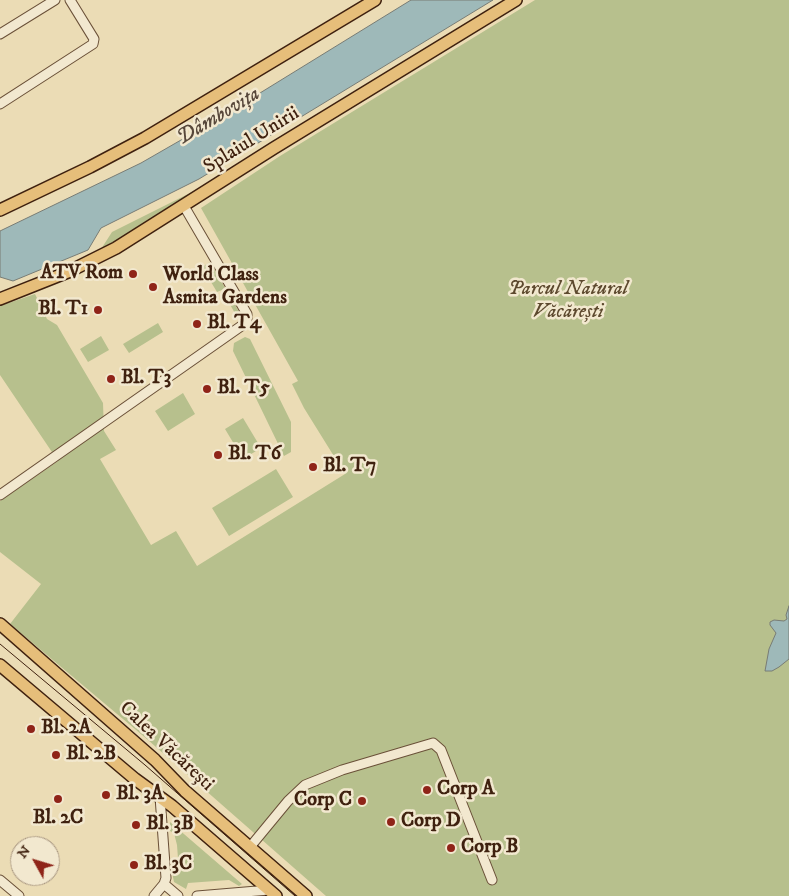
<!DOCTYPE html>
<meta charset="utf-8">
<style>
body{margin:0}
#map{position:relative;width:789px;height:896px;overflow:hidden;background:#ebdcb5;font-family:"IM FELL DW Pica",serif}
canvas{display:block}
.north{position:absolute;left:10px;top:836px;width:50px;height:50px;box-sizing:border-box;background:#f2e8cf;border:1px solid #aa9882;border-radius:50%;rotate:309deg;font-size:14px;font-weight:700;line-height:20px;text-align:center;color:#3f210f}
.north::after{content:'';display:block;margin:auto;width:18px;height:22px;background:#8f2418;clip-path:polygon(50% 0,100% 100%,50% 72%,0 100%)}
</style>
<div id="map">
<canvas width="789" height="896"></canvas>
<div class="north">N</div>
</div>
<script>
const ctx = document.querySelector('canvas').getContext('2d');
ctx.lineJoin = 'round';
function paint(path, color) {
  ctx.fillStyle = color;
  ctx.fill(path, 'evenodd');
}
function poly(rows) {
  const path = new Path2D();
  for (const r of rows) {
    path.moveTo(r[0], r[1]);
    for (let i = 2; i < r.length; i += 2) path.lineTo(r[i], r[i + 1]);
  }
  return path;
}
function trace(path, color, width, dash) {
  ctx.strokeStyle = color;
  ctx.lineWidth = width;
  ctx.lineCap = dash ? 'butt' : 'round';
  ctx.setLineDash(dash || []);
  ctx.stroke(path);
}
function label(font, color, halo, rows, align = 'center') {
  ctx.font = font + ' "IM FELL DW Pica",serif';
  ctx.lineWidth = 5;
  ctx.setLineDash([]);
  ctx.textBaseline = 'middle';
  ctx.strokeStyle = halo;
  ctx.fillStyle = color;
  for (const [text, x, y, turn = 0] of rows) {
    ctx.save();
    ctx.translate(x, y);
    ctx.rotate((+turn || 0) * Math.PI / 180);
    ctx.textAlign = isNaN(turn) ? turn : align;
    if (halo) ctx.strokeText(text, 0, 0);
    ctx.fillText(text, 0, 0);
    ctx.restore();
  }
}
paint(poly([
 [535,0,789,0,789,896,326,896,148,740,10,624,41,584,0,552,0,501,58,461,0,375,0,306,35,294,47,319,57,325,103,403,104,431,116,450,100,459,151,545,176,531,197,566,345,474,304,408,292,384,298,381,201,208,280,156],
 [198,189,202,194,94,260,112,232],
 [210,262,241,315,237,317,222,290,217,292,202,267],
 [158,323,163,332,129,353,123,344],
 [101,336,109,350,88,362,80,349],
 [245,337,250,339,291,422,291,452,284,456,233,351,234,343],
 [183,393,195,414,168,431,155,411],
 [243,418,261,448,243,459,225,429],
 [276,469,293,497,229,536,212,508],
 [170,822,242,884,239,886,229,880,188,883,186,889,174,882,172,872,179,872,177,845,174,833,170,831]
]), '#b7c08d');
const water = poly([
 [411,0,493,0,199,179,101,228,88,250,13,281,0,277,0,231,141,163,221,117,411,0],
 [789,606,789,659,779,667,772,671,765,671,769,649,776,633,770,625,770,622,774,620,784,621,787,619,786,615,789,606]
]);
paint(water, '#9eb9b9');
trace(water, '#787c75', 1);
const minor = poly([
 [0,34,55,0],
 [0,104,93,44,94,39,70,0],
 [0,495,247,322,247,314,184,206],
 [250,847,288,801,305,785,342,770,433,743,441,750,492,880],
 [0,880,19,896],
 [164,884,178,896],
 [154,896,164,884,166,878,160,797],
 [197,896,269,890]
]);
const major = poly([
 [0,210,90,167,145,138,375,0],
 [0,299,68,272,116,248,274,148,516,0],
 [0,624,155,760,185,791,306,896],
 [0,665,135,779,172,806,276,896]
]);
trace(minor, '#6a5038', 11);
trace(major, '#3f210f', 14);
trace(minor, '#f2e8cf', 9);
trace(major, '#e6be7a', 11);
trace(poly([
 [0,644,145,765,295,896]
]), '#3f210f', 1);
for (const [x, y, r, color] of [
 [133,274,5,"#8f2418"],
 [153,287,5,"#8f2418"],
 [98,310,5,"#8f2418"],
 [197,324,5,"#8f2418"],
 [111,379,5,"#8f2418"],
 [207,389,5,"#8f2418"],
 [218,455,5,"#8f2418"],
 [313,467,5,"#8f2418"],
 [31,729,5,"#8f2418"],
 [56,755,5,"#8f2418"],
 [427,790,5,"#8f2418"],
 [106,795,5,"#8f2418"],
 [58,799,5,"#8f2418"],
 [362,801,5,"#8f2418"],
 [391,822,5,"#8f2418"],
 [136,825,5,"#8f2418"],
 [451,848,5,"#8f2418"],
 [134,865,5,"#8f2418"]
]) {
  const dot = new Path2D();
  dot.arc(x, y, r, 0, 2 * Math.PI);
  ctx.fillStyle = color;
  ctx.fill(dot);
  trace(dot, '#f2e8cf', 2);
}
label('20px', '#3f210f', '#f2e8cf', [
 ["Splaiul Unirii",252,141,-32],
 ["Calea Văcărești",166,747,43]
]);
label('bold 20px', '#3f210f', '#f2e8cf', [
 ["ATV Rom",123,274,"right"],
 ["World Class",163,276],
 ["Asmita Gardens",163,299],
 ["Bl. T1",88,310,"right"],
 ["Bl. T4",207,324],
 ["Bl. T3",121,379],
 ["Bl. T5",217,389],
 ["Bl. T6",228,455],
 ["Bl. T7",323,467],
 ["Bl. 2A",41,729],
 ["Bl. 2B",66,755],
 ["Corp A",437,790],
 ["Bl. 3A",116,795],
 ["Corp C",352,801,"right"],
 ["Bl. 2C",58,819,"center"],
 ["Corp D",401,822],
 ["Bl. 3B",146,825],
 ["Corp B",461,848],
 ["Bl. 3C",144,865]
], 'left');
label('italic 20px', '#5d492e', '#f2e8cf', [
 ["Parcul Natural",568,290],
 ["Văcărești",568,313]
]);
label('italic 21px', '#57473a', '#f2e8cf', [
 ["Dâmbovița",219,117,-31]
]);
</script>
